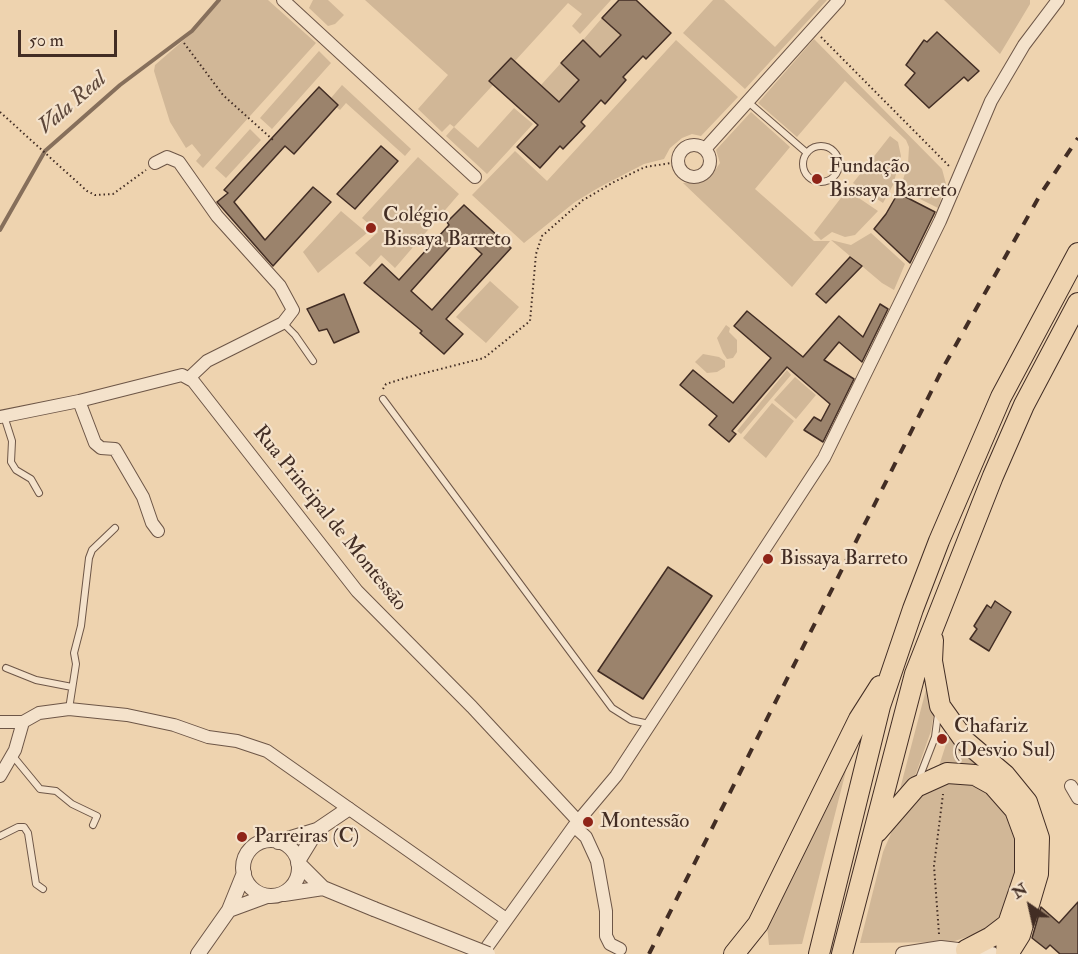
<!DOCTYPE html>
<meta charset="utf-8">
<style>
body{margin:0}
#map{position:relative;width:1078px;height:954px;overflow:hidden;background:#eed3af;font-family:"IM FELL Double Pica",serif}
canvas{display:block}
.north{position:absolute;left:1000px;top:876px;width:60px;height:60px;-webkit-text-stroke:4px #f4e2cb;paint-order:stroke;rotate:326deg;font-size:16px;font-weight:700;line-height:24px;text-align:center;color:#422d24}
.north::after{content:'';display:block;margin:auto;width:21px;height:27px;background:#422d24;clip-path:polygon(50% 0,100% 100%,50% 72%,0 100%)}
.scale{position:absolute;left:18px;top:30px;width:99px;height:27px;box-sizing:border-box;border:3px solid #422d24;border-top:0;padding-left:8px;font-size:18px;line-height:21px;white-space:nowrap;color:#422d24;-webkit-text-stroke:4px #f4e2cb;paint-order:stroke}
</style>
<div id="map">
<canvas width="1078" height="954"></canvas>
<div class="north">N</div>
<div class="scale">50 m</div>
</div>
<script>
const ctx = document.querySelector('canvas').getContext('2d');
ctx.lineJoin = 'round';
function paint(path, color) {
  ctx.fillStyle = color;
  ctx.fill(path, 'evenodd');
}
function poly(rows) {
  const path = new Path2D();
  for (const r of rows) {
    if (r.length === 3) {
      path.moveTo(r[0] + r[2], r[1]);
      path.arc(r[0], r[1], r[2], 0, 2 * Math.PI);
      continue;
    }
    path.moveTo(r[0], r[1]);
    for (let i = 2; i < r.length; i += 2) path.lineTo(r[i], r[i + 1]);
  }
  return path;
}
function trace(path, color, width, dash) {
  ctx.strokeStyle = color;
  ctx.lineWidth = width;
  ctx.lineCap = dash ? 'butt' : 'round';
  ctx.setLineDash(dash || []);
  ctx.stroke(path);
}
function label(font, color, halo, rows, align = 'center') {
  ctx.font = font + ' "IM FELL Double Pica",serif';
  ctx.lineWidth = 4.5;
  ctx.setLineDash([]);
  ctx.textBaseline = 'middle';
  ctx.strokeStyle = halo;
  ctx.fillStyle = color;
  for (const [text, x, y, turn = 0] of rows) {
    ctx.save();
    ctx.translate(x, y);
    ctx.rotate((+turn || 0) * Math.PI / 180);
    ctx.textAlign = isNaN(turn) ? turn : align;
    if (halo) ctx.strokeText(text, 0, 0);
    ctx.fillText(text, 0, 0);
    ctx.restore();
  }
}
paint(poly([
 [221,0,268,0,316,43,203,168,196,161,201,155,192,144,186,148,170,122,154,71,155,65,193,32],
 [313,0,328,0,344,15,335,24,328,26,309,8],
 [365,0,611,0,580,34,572,26,582,14,568,3,515,61,511,58,489,81,493,85,454,127,478,148,514,108,533,124,487,174,446,136,454,127,450,124,442,132,418,109,448,75],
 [713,0,724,0,775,47,819,0,827,0,745,89,683,33],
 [944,0,1030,0,1030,4,1000,54],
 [602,18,621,35,600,57,583,40],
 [814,39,942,169,946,184,938,208,900,189,908,164,909,147,906,140,845,81,797,137,758,103],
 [676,40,738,97,701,136,692,134,682,138,670,148,664,159,644,164,598,188,575,202,524,243,472,195,515,151,547,181],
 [319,51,331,63,272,129,260,118],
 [561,63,579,80,559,102,541,85],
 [342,85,411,149,405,156,346,103,340,110,336,107,338,105,331,98],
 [751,112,790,147,755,189,814,241,830,241,792,287,683,183,702,182,712,175,720,163,716,150],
 [250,129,261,140,226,178,215,168],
 [890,136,898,142,901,156,893,185,883,203,853,183],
 [418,157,459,194,395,268,381,255,370,267,355,253,378,232,362,218],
 [847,190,878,211,855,235,845,237,832,232,821,240,814,233],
 [341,211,367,233,318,273,303,252],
 [871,233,905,264,894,290,882,283,831,240,851,245],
 [490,281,519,307,486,343,456,317],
 [726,325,730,328,729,332,737,340,737,352,733,358,727,359,723,353,717,338],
 [703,354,719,357,725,361,725,367,717,372,707,373,695,362],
 [787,370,791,375,741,434,737,431],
 [795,377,816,395,796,419,774,400],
 [772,403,794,421,766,458,743,438],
 [928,682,934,711,931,731,915,776,900,789],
 [949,735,979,764,978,765,939,766],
 [851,751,802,944,769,945,767,926],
 [950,782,983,786,1011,817,1021,861,1001,916,984,931,952,942,860,943,883,852,901,810,913,798]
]), '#d1b797');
trace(poly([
 [0,230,45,151,120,85,192,31,219,0]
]), '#866f5b', 4);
const building = poly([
 [619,0,636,0,671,33,646,59,643,56,623,77,626,80,605,104,601,100,581,122,585,126,563,149,560,146,540,168,517,147,538,125,489,81,511,58,559,102,579,80,561,63,583,40,600,57,621,35,602,18,619,0],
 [937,32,979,71,968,81,964,77,929,108,905,85,915,73,906,65,924,40,927,42,937,32],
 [319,87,338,105,294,154,285,146,234,202,265,240,313,187,331,202,273,266,217,202,228,193,224,190,319,87],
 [381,146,398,161,355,209,337,194,381,146],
 [898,193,935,212,910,263,874,229,886,214,898,193],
 [464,205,511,248,446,319,463,334,444,354,420,333,422,331,364,283,382,264,399,280,449,225,447,222,464,205],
 [461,235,482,254,432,310,411,291,461,235],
 [850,257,862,266,826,303,816,294,850,257],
 [344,294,359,332,334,343,327,329,319,331,307,309,344,294],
 [880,304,888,309,862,362,839,342,824,360,854,379,823,442,804,430,814,417,821,421,830,404,787,367,732,431,736,434,729,442,709,425,717,416,680,385,693,370,733,403,771,358,734,326,747,311,803,357,839,316,863,337,880,304],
 [668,567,712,596,643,699,598,671,668,567],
 [995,601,1011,612,989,651,970,639,977,629,974,626,987,605,991,608,995,601],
 [1078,902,1078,954,1060,954,1050,945,1046,949,1032,938,1041,907,1059,923,1078,902]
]);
paint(building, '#9b836c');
trace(building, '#422d24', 1.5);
const service = poly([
 [747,101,807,153],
 [821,164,18],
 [283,323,295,335,313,361],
 [383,399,612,708,631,720,649,724],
 [4,416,12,441,11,462,16,470,31,479,39,493],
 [6,668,36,680,72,687],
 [69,709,76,664,74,653,81,626,89,558,92,550,115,528],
 [12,755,40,789,56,791,72,804,97,816,93,825],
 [918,781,935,737,938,714],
 [0,836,18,827,24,827,28,833,36,884,43,889]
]);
const minor = poly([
 [283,0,475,177],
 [694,161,16],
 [705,149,839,0],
 [155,163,167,157,179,162,217,216,280,286,293,310,283,323,207,361,189,378],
 [79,401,95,443,101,448,115,449,143,497,152,523,158,531],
 [0,417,79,401,182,375,193,381,357,591,472,707,578,821],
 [0,722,23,722,39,713,69,709,127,715,174,725,208,737,237,741,267,751,506,919],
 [0,776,15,750,23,722],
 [1071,786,1078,798],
 [574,826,586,837,597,861,606,911,606,936,610,944,620,949],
 [482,954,574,826,616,776,824,458,940,221,991,101,1024,45,1058,0]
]);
const tertiary = poly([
 [271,868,28],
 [278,842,317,830,348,809],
 [298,861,317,830],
 [298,863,323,888,374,909],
 [284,894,323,888],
 [229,910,267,896],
 [198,954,229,910,244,873],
 [903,954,941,948,992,954]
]);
const trunk = poly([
 [933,640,932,661,940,706,965,741,1005,775,1027,802,1039,838,1038,874,1020,935,1008,954],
 [877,832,916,787,947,773,975,775,993,785,1015,810,1025,837,1025,874,1008,924,1006,954],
 [966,950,991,937,1008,924],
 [734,954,758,924,859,719,880,686],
 [819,954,880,706,913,609,939,541,1001,397,1078,253],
 [842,954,915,674,993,476,1024,405,1078,303]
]);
trace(service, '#6d5647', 8);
trace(minor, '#6d5647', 14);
trace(tertiary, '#6d5647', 16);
trace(trunk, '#422d24', 22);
trace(poly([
 [821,37,950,167],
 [184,43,223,95,273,140],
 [0,112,87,191,95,195,113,194,146,170],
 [383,389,386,384,405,378,484,358,530,321,536,254,542,236,583,200,614,182,645,167,678,162],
 [939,934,934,866,943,794]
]), '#422d24', 2, [1.5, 3]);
trace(service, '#f4e2cb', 6);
trace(minor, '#f4e2cb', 12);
trace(tertiary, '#f4e2cb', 14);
trace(trunk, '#eed3af', 20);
trace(poly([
 [649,954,944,366,1040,195,1078,138]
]), '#422d24', 4, [10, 10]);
const tertiaryBridge = poly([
 [374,909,488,954]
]);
trace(tertiaryBridge, '#6d5647', 16, []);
trace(tertiaryBridge, '#f4e2cb', 14);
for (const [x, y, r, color] of [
 [817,179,6,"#8f2418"],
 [371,228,6,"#8f2418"],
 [768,559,6,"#8f2418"],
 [942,739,6,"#8f2418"],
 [588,822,6,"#8f2418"],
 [242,837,6,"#8f2418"]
]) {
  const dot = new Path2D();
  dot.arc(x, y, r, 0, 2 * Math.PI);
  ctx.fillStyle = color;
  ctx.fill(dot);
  trace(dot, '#f4e2cb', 2);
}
label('21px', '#422d24', '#f4e2cb', [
 ["Fundação",829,167],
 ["Bissaya Barreto",829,191],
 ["Colégio",383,216],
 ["Bissaya Barreto",383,240],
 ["Bissaya Barreto",780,559],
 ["Chafariz",954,727],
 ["(Desvio Sul)",954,751],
 ["Montessão",600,822],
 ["Parreiras (C)",254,837]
], 'left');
label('21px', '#422d24', '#f4e2cb', [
 ["Rua Principal de Montessão",329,519,51]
]);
label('italic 22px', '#5e483b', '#f4e2cb', [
 ["Vala Real",73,104,-41]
]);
</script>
